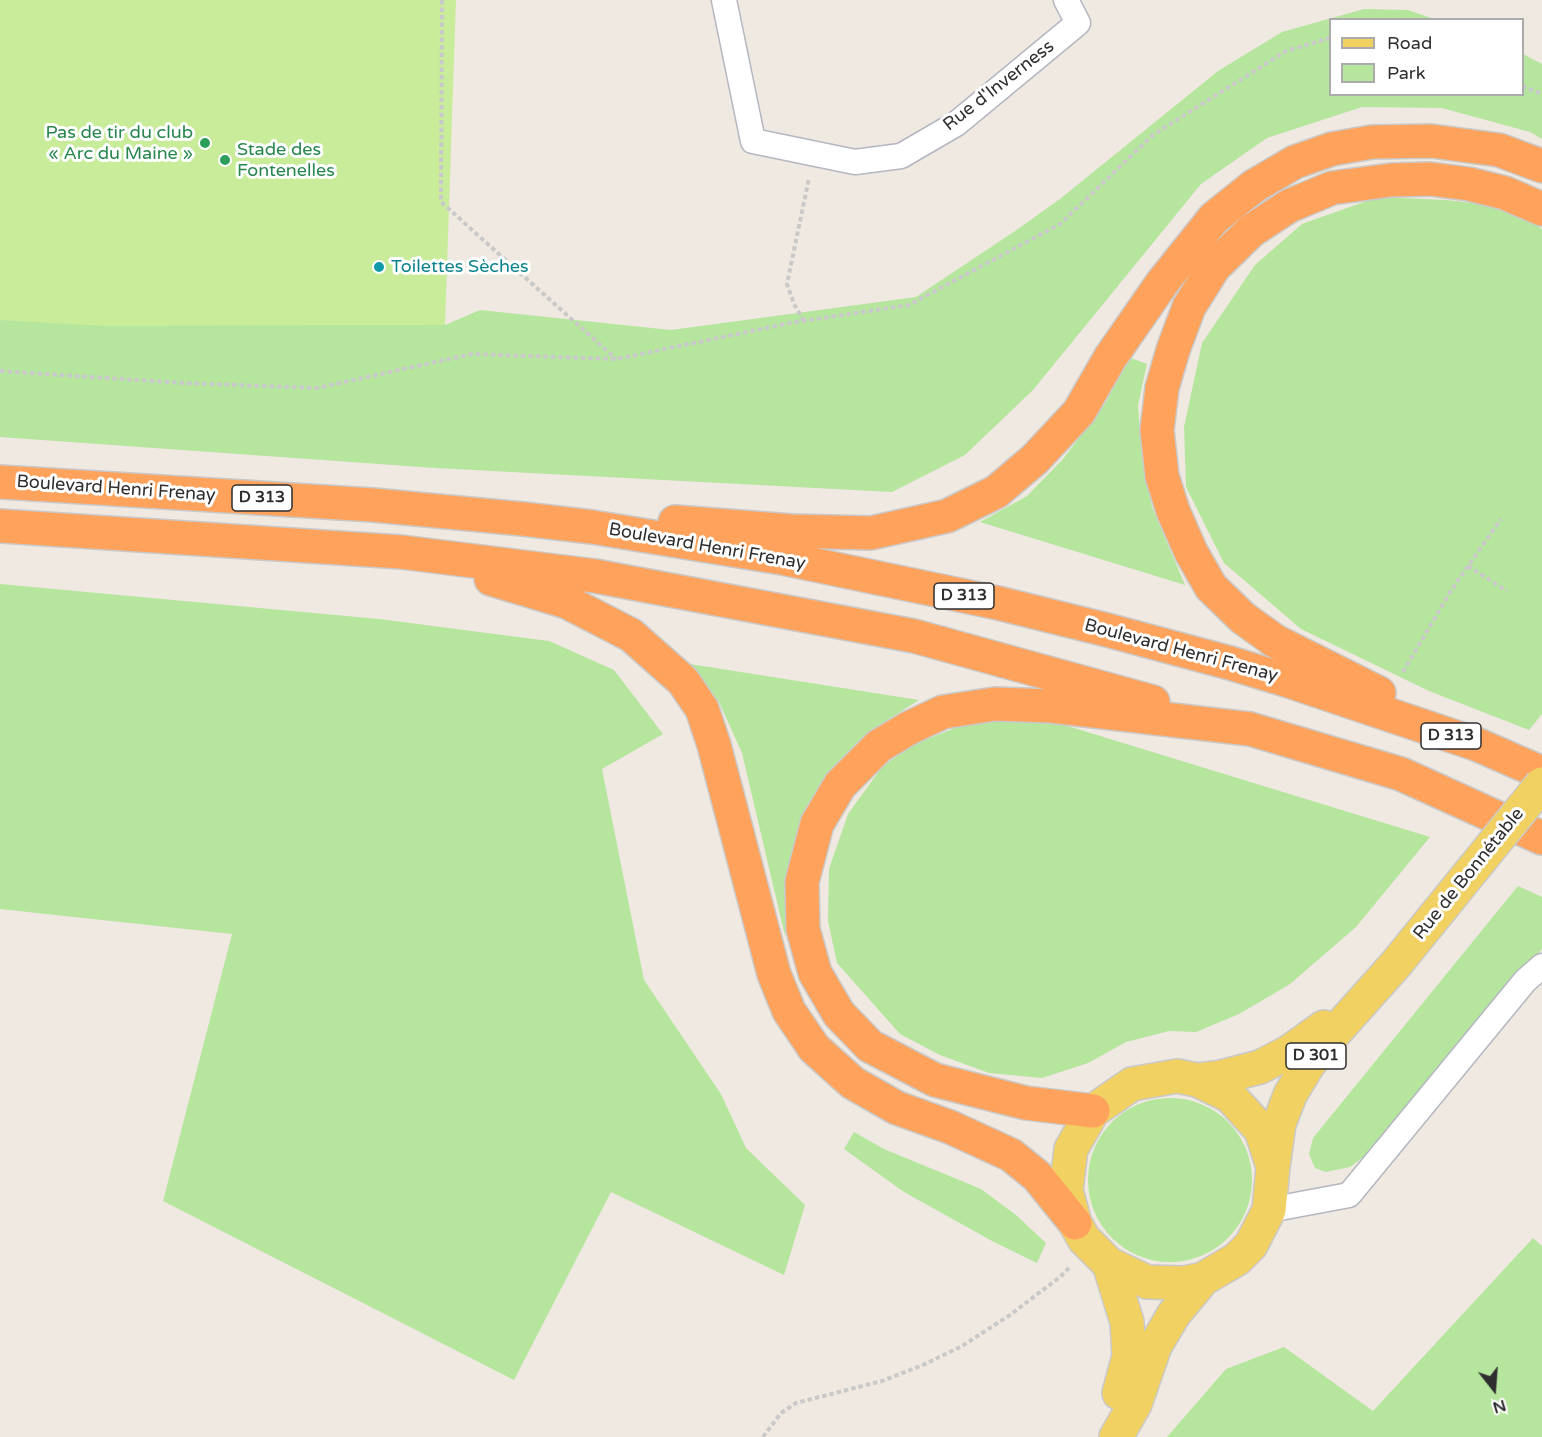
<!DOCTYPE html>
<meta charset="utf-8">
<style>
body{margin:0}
#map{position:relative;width:1542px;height:1437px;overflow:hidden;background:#efe9e1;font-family:"Varela Round",sans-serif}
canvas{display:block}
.legend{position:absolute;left:1329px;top:18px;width:195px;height:78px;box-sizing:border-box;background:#fff;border:2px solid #ababab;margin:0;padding:8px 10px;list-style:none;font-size:18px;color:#2e2e2e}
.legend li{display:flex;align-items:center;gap:12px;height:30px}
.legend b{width:30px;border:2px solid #ababab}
.north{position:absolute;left:1464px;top:1359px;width:60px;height:60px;-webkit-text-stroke:4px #fff;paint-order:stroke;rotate:163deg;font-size:16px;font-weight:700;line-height:24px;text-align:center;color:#2e2e2e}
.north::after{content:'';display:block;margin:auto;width:21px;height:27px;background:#2e2e2e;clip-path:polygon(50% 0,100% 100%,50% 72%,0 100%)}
</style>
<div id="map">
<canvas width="1542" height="1437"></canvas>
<ul class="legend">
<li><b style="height:8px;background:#f2d163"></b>Road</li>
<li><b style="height:16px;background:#b6e59e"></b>Park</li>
</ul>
<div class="north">N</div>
</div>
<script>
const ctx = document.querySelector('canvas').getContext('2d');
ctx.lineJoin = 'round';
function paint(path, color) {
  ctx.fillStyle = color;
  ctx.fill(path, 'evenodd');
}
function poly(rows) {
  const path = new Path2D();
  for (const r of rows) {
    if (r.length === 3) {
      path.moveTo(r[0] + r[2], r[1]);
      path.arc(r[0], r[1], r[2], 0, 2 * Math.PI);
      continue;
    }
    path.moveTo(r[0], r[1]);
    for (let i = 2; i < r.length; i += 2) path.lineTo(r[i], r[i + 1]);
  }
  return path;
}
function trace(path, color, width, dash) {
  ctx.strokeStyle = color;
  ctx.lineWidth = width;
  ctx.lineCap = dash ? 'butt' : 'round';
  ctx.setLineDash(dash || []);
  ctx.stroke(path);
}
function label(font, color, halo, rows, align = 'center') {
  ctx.font = font + ' "Varela Round",sans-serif';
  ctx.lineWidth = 6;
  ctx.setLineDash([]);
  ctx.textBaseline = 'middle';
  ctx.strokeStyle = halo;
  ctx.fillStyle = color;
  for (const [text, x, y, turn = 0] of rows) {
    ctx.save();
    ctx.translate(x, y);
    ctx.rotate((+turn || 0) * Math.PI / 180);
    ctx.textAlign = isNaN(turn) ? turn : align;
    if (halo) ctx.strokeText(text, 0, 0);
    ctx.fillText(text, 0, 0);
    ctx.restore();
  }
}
paint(poly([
 [1364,9,1408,10,1434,19,1330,20,1330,94,1522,94,1523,54,1542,64,1542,139,1530,132,1442,108,1362,107,1267,138,1201,184,1033,390,965,455,892,492,435,468,0,437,0,320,445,325,480,310,671,330,916,297,1015,231,1060,199,1218,71,1282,32],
 [1378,197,1447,200,1515,208,1542,229,1542,714,1529,730,1429,691,1301,629,1224,563,1186,487,1184,427,1202,343,1255,265,1302,224],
 [1128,357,1147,364,1138,405,1142,457,1152,507,1185,585,980,522,1027,496,1063,459,1106,402],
 [0,584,379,619,549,641,614,670,663,734,602,769,644,980,721,1094,746,1148,805,1205,784,1275,611,1192,514,1380,163,1201,232,934,0,909],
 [690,664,919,700,870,731,825,778,799,828,785,878,785,936,742,753,719,702],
 [994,717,1061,724,1430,837,1356,927,1290,984,1239,1014,1196,1032,1169,1031,1126,1042,1088,1063,1042,1078,989,1073,940,1055,900,1034,837,963,828,921,829,869,848,814,882,767,912,745,955,728],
 [1518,886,1542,897,1542,949,1376,1148,1350,1167,1326,1172,1315,1168,1309,1154,1313,1138],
 [1170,1180,82],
 [854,1132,884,1149,981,1189,1016,1215,1046,1243,1037,1263,992,1241,904,1192,844,1149],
 [1533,1238,1542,1246,1542,1437,1167,1437,1226,1369,1284,1347,1373,1411]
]), '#b6e59e');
paint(poly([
 [0,0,456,0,445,325,103,326,0,320]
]), '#c9ec9a');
const street = poly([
 [724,0,753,141,855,162,901,156,956,124,1078,23,1066,0],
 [1269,1210,1349,1195,1525,981,1542,966]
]);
const primary = poly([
 [1197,1080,1221,1077,1260,1067,1289,1052,1324,1027],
 [1273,1167,1261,1130,1230,1096,1197,1080,1177,1076,1132,1084,1093,1111,1071,1149,1066,1190,1075,1223,1084,1239,1109,1264,1147,1282,1184,1283,1203,1279,1237,1259,1251,1245,1269,1210,1273,1167,1279,1124,1290,1095,1308,1065,1328,1040,1396,964],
 [1109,1264,1127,1322,1129,1356,1119,1393],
 [1116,1437,1135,1404,1155,1346,1174,1314,1203,1279]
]);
const highway = poly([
 [0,482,373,505,523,519,592,527,782,558,998,603,1107,630,1230,663,1289,681,1476,744,1542,773],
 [675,522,792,531,871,533,947,516,996,492,1035,459,1079,412,1110,358,1162,283,1214,218,1254,186,1295,162,1332,149,1372,142,1431,141,1499,150,1542,166],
 [0,526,401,552,595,576,914,636,1153,702],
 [491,579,567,602,631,635,683,681,702,709,714,745,774,974,789,1011,814,1048,853,1083,897,1108,950,1127,1011,1155,1037,1176,1075,1223],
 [1379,693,1275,641,1243,618,1211,587,1191,552,1173,511,1162,476,1157,430,1162,388,1173,350,1189,307,1214,267,1251,231,1289,206,1332,188,1391,180,1430,179,1469,184,1505,193,1542,209],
 [1093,1111,1026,1103,935,1080,870,1046,839,1014,815,973,803,929,802,882,817,824,840,785,879,746,909,728,943,712,995,704,1051,706,1250,729,1401,774,1542,838]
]);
trace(street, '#b4b7c1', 27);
trace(primary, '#c9c9c9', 36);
trace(highway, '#c9c9c9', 36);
trace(poly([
 [442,0,441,202,616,359],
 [1522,86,1542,94],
 [804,321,794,304,787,284,809,178],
 [0,371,183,383,317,388,472,354,617,359,790,323,909,305,1060,224,1153,135,1286,51,1330,38],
 [1468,566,1507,591],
 [1403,672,1452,589,1501,519],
 [763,1437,781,1413,796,1403,882,1381,923,1365,962,1346,1010,1315,1060,1277,1069,1268]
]), '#c9c9c9', 4, [4.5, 3]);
trace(street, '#fff', 24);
trace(primary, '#f2d163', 33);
trace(highway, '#ffa35c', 33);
const primaryBridge = poly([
 [1396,964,1542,784]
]);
trace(primaryBridge, '#c9c9c9', 36, []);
trace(primaryBridge, '#f2d163', 33);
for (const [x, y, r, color] of [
 [205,143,6,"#2e9e5b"],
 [225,160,6,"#2e9e5b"],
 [379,267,6,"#0f9aa8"]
]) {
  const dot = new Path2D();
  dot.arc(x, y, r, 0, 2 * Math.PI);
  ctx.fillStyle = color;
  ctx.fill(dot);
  trace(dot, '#fff', 2);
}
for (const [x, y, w] of [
 [262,498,60],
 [964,596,60],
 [1451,736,60],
 [1316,1056,60]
]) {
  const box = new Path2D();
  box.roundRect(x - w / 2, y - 13, w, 26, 4.5);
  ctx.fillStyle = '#fff';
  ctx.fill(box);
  trace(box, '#2e2e2e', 1.5);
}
label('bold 16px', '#2e2e2e', null, [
 ["D 313",262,498],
 ["D 313",964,596],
 ["D 313",1451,736],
 ["D 301",1316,1056]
]);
label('18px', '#2e2e2e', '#fff', [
 ["Rue d'Inverness",999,86,-38],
 ["Boulevard Henri Frenay",116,489,4],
 ["Boulevard Henri Frenay",707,547,10],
 ["Boulevard Henri Frenay",1181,651,15],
 ["Rue de Bonnétable",1469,874,-51]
]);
label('18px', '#27864d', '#fff', [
 ["Pas de tir du club",193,133],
 ["« Arc du Maine »",193,154],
 ["Stade des",237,150,"left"],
 ["Fontenelles",237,171,"left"]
], 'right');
label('18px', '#0d838f', '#fff', [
 ["Toilettes Sèches",391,267]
], 'left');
</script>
